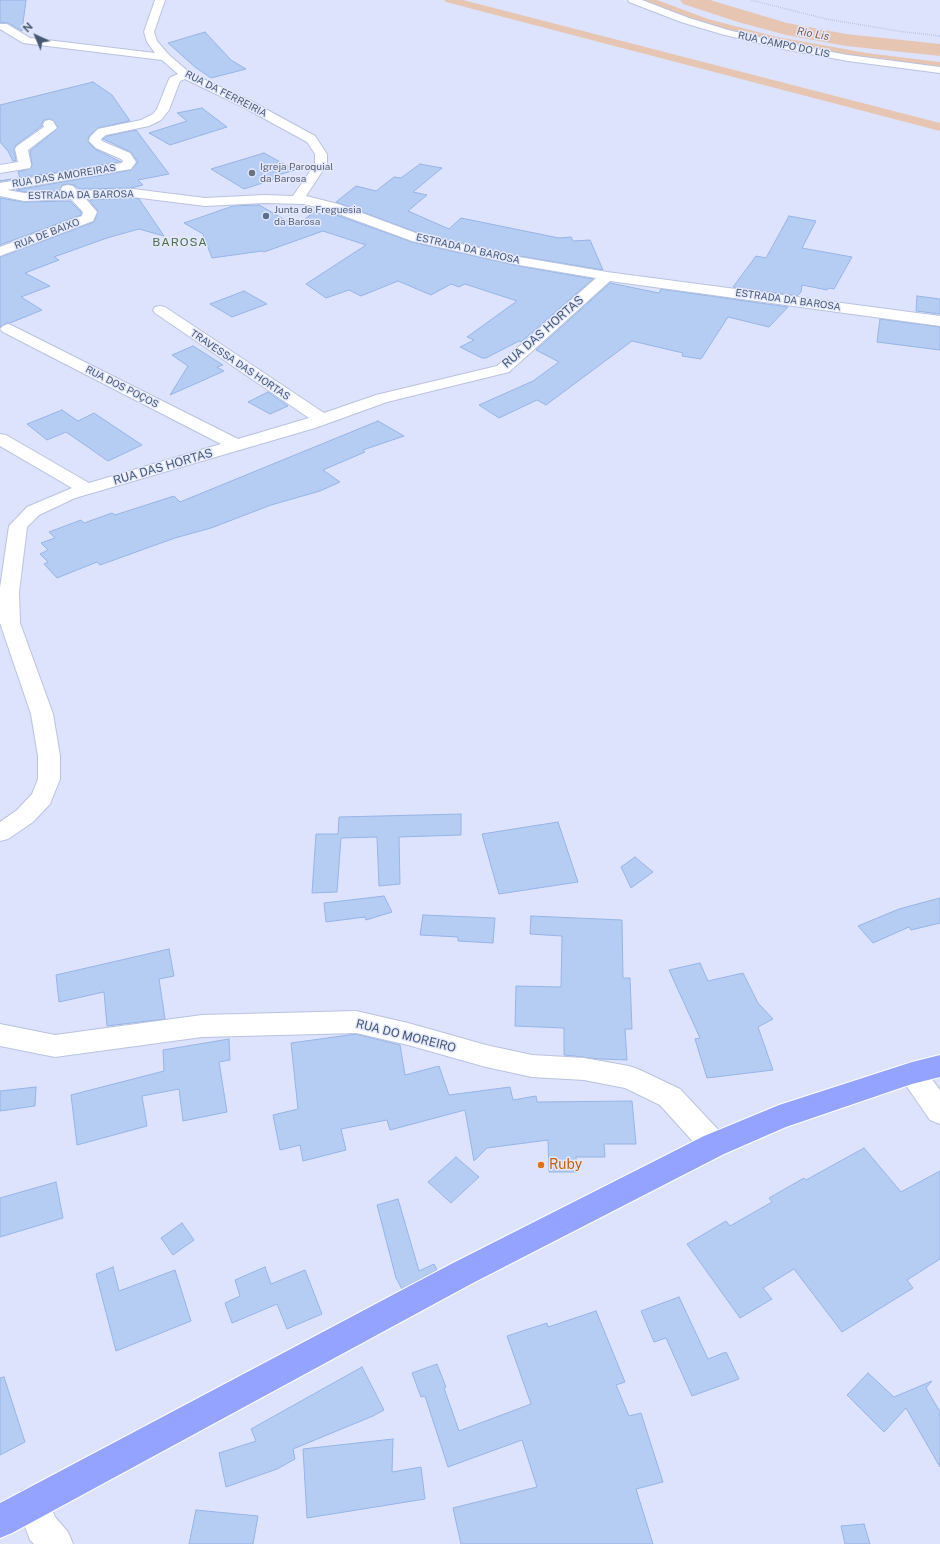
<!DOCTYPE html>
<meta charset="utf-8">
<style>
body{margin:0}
#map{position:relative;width:940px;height:1544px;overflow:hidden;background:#dee3fd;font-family:"Public Sans",sans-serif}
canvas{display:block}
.north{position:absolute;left:16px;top:16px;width:40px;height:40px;-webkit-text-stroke:3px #e5e9ff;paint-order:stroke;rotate:316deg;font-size:11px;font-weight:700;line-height:16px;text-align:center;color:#465973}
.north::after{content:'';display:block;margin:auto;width:14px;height:18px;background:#465973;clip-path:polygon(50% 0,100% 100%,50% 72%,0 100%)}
</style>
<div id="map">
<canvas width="940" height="1544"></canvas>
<div class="north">N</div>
</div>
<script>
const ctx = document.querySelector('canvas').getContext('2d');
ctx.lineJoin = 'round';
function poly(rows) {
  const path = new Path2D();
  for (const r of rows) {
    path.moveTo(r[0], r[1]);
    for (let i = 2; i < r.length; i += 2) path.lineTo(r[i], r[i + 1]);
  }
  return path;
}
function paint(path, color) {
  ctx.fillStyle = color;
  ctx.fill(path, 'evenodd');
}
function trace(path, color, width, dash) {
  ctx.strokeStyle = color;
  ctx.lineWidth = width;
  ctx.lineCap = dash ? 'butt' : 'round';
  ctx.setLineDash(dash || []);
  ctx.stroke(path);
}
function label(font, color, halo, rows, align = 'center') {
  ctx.font = font + ' "Public Sans",sans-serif';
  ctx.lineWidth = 3;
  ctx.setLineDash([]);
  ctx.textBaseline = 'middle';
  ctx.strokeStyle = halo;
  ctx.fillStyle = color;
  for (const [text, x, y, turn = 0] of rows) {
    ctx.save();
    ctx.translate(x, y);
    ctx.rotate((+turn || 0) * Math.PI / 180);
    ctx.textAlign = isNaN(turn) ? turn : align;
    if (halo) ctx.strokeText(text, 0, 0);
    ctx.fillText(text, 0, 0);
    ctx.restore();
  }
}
paint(poly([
 [444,0,463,0,940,123,940,131,446,2,444,0],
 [640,0,657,0,708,19,777,37,867,53,940,62,940,70,867,61,776,44,700,23,642,2,640,0]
]), '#e6c6b3');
paint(poly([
 [680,0,710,0,787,23,846,34,940,44,940,56,846,46,786,35,738,22,683,4,680,0]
]), '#e6c6b3');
const building = poly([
 [0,0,26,0,22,31,8,23,0,22,0,0],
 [205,32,231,60,246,69,211,78,195,67,168,43,205,32],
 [93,82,112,95,130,121,98,128,89,136,88,142,95,149,121,162,0,181,20,178,18,172,31,168,32,165,30,151,58,128,53,120,49,119,44,120,42,123,42,126,16,145,14,149,16,161,13,161,8,151,0,142,0,105,93,82],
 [202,108,227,127,170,145,149,133,187,121,177,113,202,108],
 [136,130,169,174,138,180,143,185,131,188,79,189,74,185,68,184,62,185,60,191,24,192,16,190,131,170,138,162,131,152,103,139,107,136,136,130],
 [264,153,295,170,278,175,281,177,244,189,211,169,264,153],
 [420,164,442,168,413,192,427,195,408,211,449,229,461,218,559,238,571,237,573,241,590,240,603,270,519,256,421,234,336,202,356,186,376,191,394,177,401,178,420,164],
 [0,198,24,202,70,201,81,212,81,215,0,245,0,198],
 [133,198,139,199,164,236,139,229,107,238,54,257,59,260,25,273,50,286,21,297,42,310,10,323,7,323,0,327,0,257,94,222,98,211,89,200,133,198],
 [259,205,296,226,314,212,321,214,325,211,412,242,519,266,593,279,521,342,519,341,486,358,482,358,460,347,474,340,467,337,517,301,465,284,459,287,451,284,431,295,398,281,361,296,349,290,326,298,306,284,366,245,323,231,264,252,262,251,212,258,203,234,184,223,233,206,259,205],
 [789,216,816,221,802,248,852,257,834,289,829,288,827,290,802,285,801,292,797,296,733,287,756,256,766,258,789,216],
 [610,283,659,293,661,289,788,307,769,327,728,317,701,359,682,356,683,353,632,341,546,405,537,400,499,418,479,405,533,381,559,362,536,350,610,283],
 [244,291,267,304,232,317,210,304,244,291],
 [917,296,940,299,940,314,916,311,917,296],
 [880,319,940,327,940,350,877,342,880,319],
 [193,346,223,365,217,367,224,371,170,395,188,366,172,355,193,346],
 [268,392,288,406,270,414,248,402,268,392],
 [62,410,78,421,94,413,142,445,108,461,66,432,47,440,27,424,62,410],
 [378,421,404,436,363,450,365,452,323,470,340,482,320,491,271,505,211,528,175,538,100,565,97,562,57,578,44,564,48,562,40,554,48,550,41,543,55,538,49,532,81,520,84,523,112,513,115,515,174,496,180,502,378,421],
 [461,814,461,835,399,837,400,884,379,886,377,837,341,838,337,892,312,893,316,834,338,834,339,817,461,814],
 [558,822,578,882,499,894,482,834,558,822],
 [635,857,653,872,631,888,621,867,635,857],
 [384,896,392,912,366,920,365,917,326,922,324,903,384,896],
 [940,898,940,923,911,930,909,927,873,943,858,926,899,909,940,898],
 [423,915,495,918,493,943,458,941,458,937,420,935,423,915],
 [531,916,622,920,623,978,630,978,632,1029,625,1029,627,1060,600,1059,564,1055,564,1028,515,1026,516,986,561,987,562,936,530,934,531,916],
 [169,949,174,976,159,979,165,1019,107,1026,104,992,59,1002,56,975,169,949],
 [700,963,708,981,743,973,758,1003,773,1019,758,1027,773,1070,707,1078,695,1039,700,1038,669,970,700,963],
 [356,1034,400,1045,405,1075,439,1066,449,1095,510,1087,513,1100,536,1096,537,1102,632,1101,636,1144,604,1144,605,1157,576,1157,577,1172,549,1172,548,1140,487,1148,474,1161,465,1110,390,1130,387,1120,341,1129,346,1150,303,1161,300,1145,280,1150,273,1115,298,1109,291,1043,356,1034],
 [229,1039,230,1060,219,1062,227,1112,183,1121,179,1089,142,1096,147,1126,77,1145,71,1095,164,1071,163,1050,229,1039],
 [36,1087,35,1106,0,1111,0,1091,36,1087],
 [864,1148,901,1192,940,1171,940,1259,907,1280,913,1288,842,1332,794,1269,763,1288,772,1299,740,1318,687,1244,726,1221,730,1226,772,1202,769,1198,804,1178,806,1180,864,1148],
 [456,1157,479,1177,451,1203,428,1182,456,1157],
 [56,1182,63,1218,0,1237,0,1198,56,1182],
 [398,1199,419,1271,434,1264,437,1270,402,1289,396,1278,377,1205,398,1199],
 [182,1223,194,1240,173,1255,161,1238,182,1223],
 [113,1267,119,1291,175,1270,191,1321,116,1351,96,1274,113,1267],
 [265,1267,271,1284,305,1270,322,1314,287,1329,277,1304,232,1323,225,1303,240,1296,235,1280,265,1267],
 [679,1297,708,1359,726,1352,739,1379,692,1396,666,1338,654,1342,641,1311,679,1297],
 [596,1311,625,1382,616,1385,629,1416,641,1413,663,1482,636,1489,653,1544,461,1544,453,1508,537,1487,522,1440,448,1467,425,1396,421,1397,412,1373,437,1364,446,1387,444,1388,459,1431,531,1404,507,1336,547,1323,548,1327,596,1311],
 [362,1367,384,1410,373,1416,293,1449,295,1459,277,1469,226,1487,219,1453,256,1441,251,1429,362,1367],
 [868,1373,894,1397,932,1381,926,1388,940,1412,940,1467,906,1408,884,1432,847,1395,868,1373],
 [4,1377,25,1442,0,1455,0,1378,4,1377],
 [393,1439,392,1472,421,1467,425,1499,307,1518,303,1449,393,1439],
 [196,1510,258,1516,253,1544,189,1544,196,1510],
 [864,1524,870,1544,845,1544,841,1526,864,1524]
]);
paint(building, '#b5ccf3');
trace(building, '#95b4e6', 1);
const minor = poly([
 [155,0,165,0,154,32,157,41,169,55,190,73,251,101,315,136,327,154,327,164,306,196,338,204,421,235,519,257,607,272,940,316,940,326,610,281,509,372,387,402,315,428,75,498,39,515,27,527,19,592,20,623,53,714,60,756,60,779,50,804,33,822,8,839,0,841,0,822,17,810,32,794,38,779,38,756,31,714,0,623,0,588,9,526,27,507,72,488,0,446,0,434,6,435,89,483,221,444,3,332,0,329,3,326,8,324,13,326,238,439,309,418,155,313,153,310,155,307,160,306,165,307,324,413,376,395,497,366,596,278,519,265,412,241,328,210,304,204,264,203,205,206,133,197,86,199,97,212,93,221,0,256,0,247,82,216,83,212,71,199,24,201,0,196,0,183,122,163,123,161,121,159,96,148,89,141,90,137,98,129,141,120,153,114,157,109,169,79,171,77,178,74,162,60,23,43,0,29,0,24,7,24,30,38,155,53,147,42,144,32,155,0],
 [185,79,243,107,307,142,315,154,315,164,293,196,264,195,205,198,133,189,78,191,73,186,68,185,63,186,61,189,63,192,24,193,7,190,131,169,136,162,130,153,104,142,101,140,102,138,106,135,149,126,161,120,169,110,180,81,185,79],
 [628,0,642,0,689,18,728,30,783,43,848,55,940,67,940,73,848,61,783,49,721,34,681,22,629,2,628,0],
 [49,120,53,121,57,128,28,150,31,165,30,168,0,173,0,165,18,162,15,149,17,146,44,127,43,124,45,121,49,120],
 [356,1011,408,1023,486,1045,532,1055,584,1058,629,1066,638,1069,680,1089,724,1136,728,1145,724,1154,714,1157,704,1154,660,1105,625,1088,584,1080,532,1077,486,1067,408,1045,356,1033,202,1037,55,1057,0,1046,0,1024,55,1035,202,1015,356,1011],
 [912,1062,921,1065,940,1090,940,1124,930,1120,903,1081,899,1073,903,1065,912,1062],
 [33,1486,45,1491,55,1517,68,1532,73,1544,34,1544,30,1540,16,1503,21,1491,33,1486]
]);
const major = poly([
 [940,1055,940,1077,912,1084,786,1127,724,1154,471,1284,12,1533,0,1538,0,1503,451,1264,704,1136,779,1105,912,1062,940,1055]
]);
trace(minor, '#b8c3de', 2);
trace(major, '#fff', 2);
trace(poly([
 [751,0,826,19,898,31,940,36]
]), '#99b1d7', 1.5, [0.5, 1.5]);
paint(minor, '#fff');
paint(major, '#94a3ff');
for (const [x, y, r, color] of [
 [252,173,4,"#6b7280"],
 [266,216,4,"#5c6f8a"],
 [541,1165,4,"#e8710a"]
]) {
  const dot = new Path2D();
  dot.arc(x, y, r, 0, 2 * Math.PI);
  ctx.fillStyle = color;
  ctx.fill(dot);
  trace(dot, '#e5e9ff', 1.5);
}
label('10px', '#465973', '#e5e9ff', [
 ["RUA CAMPO DO LIS",784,45,12],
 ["RUA DA FERREIRIA",226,94,27],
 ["RUA DAS AMOREIRAS",64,176,-9],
 ["ESTRADA DA BAROSA",81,195,-1],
 ["RUA DE BAIXO",47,234,-21],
 ["ESTRADA DA BAROSA",468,249,13],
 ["ESTRADA DA BAROSA",788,300,8],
 ["TRAVESSA DAS HORTAS",240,365,34],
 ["RUA DOS POÇOS",122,387,27]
]);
label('10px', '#5b616d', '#e5e9ff', [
 ["Igreja Paroquial",260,167],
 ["da Barosa",260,179]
], 'left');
label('10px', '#4e5e75', '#e5e9ff', [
 ["Junta de Freguesia",274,210],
 ["da Barosa",274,222]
], 'left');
label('italic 11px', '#885c3f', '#e5e9ff', [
 ["Rio Lis",813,34,10]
]);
ctx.letterSpacing = '1px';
label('12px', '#4d6f49', '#e5e9ff', [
 ["BAROSA",180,242]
]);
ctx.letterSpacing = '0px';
label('12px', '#465973', '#e5e9ff', [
 ["RUA DAS HORTAS",543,332,-41],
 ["RUA DAS HORTAS",163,467,-16],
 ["RUA DO MOREIRO",406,1036,14]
]);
label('14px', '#c56008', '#e5e9ff', [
 ["Ruby",549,1165]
], 'left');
</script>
